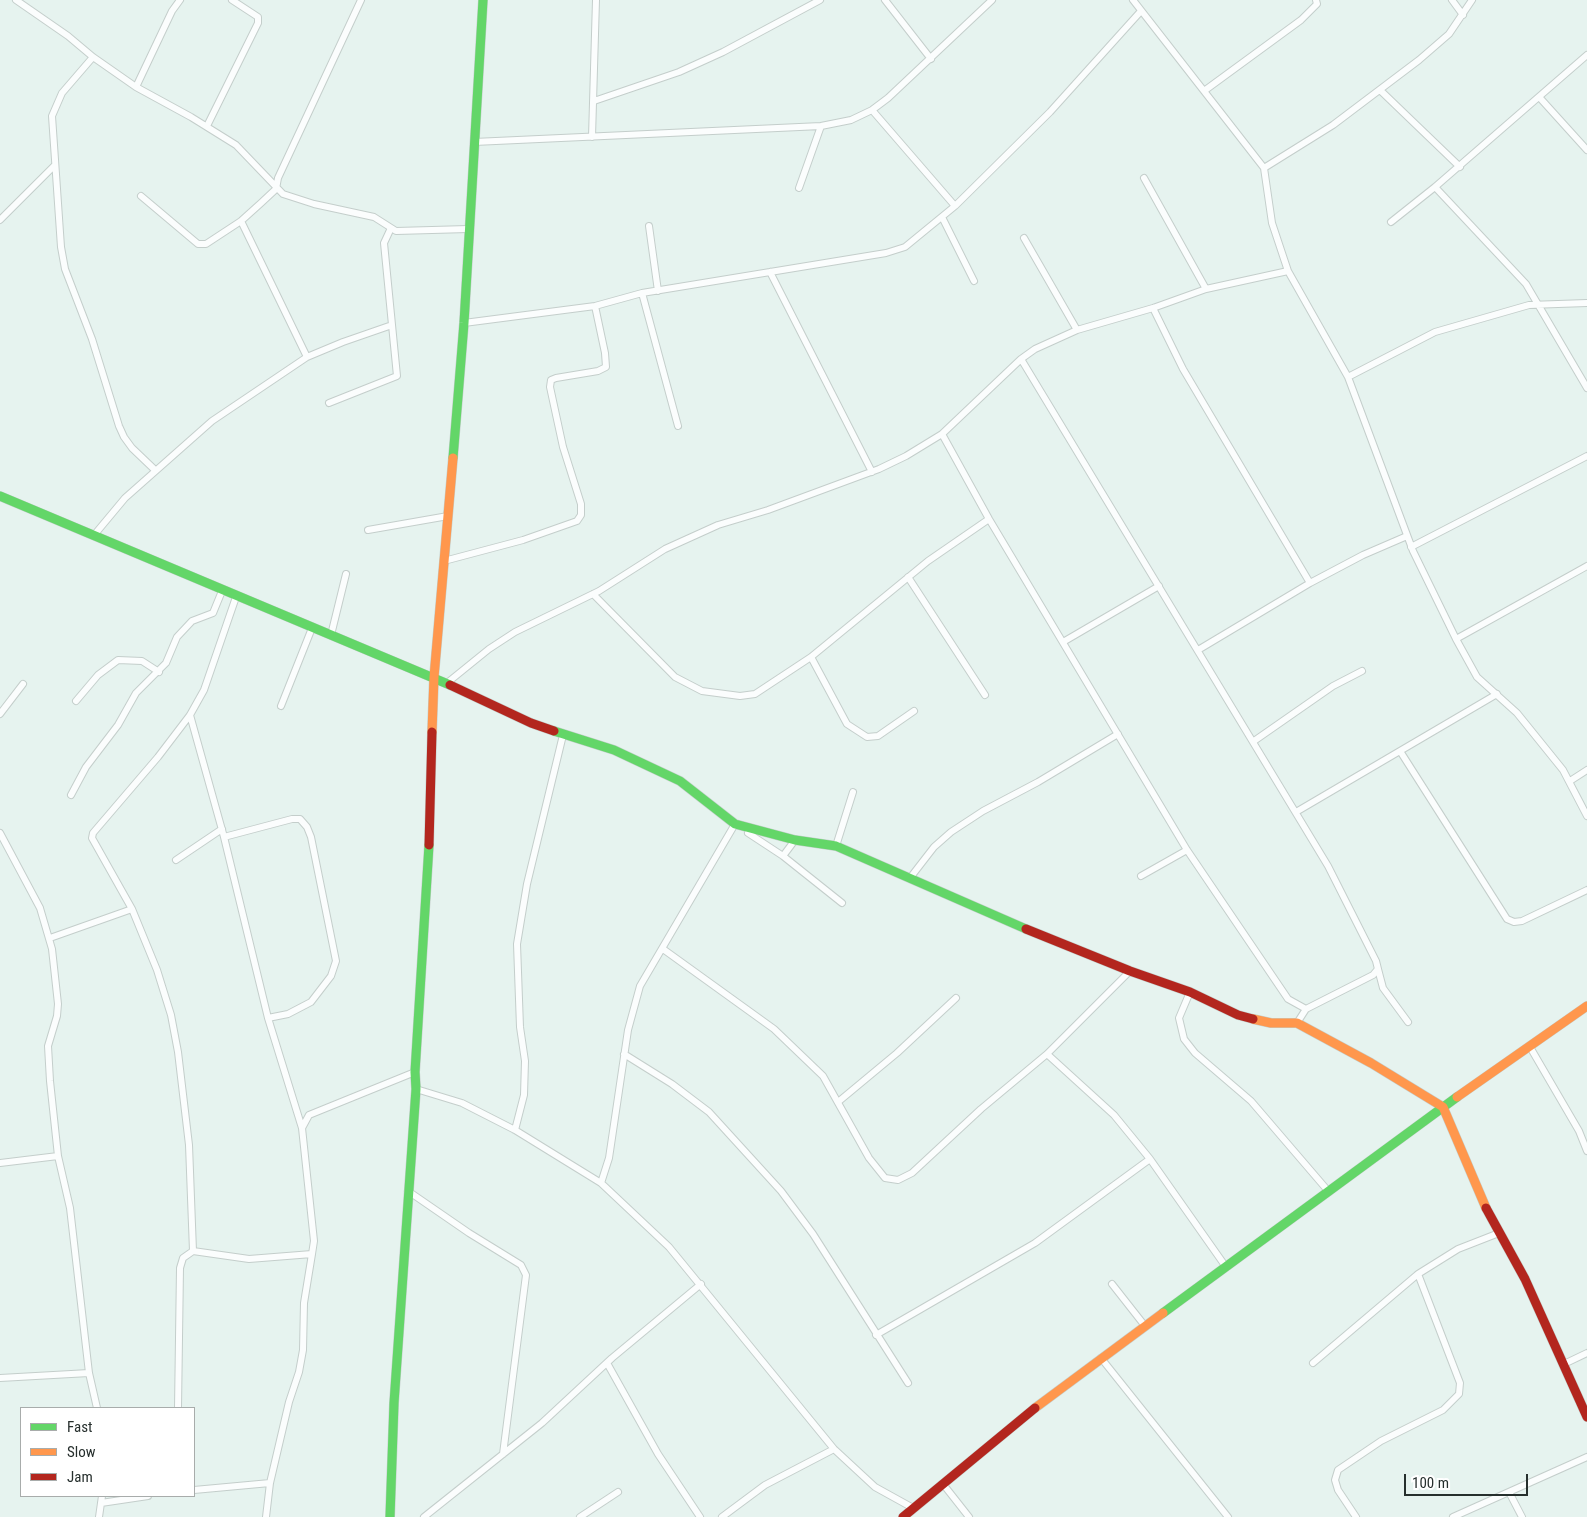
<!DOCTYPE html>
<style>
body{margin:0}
#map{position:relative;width:1587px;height:1517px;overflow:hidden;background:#e6f3ef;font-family:"Roboto Condensed",sans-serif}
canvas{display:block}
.legend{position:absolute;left:20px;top:1407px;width:175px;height:90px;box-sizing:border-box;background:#fff;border:1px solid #a8acab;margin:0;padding:6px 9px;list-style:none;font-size:15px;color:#262f2d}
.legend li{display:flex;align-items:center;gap:10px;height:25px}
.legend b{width:25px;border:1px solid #a8acab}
.scale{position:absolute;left:1404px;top:1474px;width:124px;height:22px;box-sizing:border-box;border:2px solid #262f2d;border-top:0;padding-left:6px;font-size:15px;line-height:18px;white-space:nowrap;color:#262f2d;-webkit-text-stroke:4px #fff;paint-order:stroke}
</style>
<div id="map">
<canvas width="1587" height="1517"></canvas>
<ul class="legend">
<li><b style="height:6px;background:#63d668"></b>Fast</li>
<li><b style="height:6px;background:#ff974d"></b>Slow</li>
<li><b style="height:6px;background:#b3261e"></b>Jam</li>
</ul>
<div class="scale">100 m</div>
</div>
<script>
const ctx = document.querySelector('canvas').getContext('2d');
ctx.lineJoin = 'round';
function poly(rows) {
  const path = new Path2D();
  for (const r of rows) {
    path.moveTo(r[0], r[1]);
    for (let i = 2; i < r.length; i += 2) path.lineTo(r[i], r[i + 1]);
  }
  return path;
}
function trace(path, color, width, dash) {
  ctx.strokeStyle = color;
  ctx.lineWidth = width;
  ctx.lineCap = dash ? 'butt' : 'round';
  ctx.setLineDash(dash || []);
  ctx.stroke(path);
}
const street = poly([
 [16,0,68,36,93,57,136,87,191,117,236,145,283,194,314,204,374,217,396,231,468,229],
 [885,0,931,59],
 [1133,0,1264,168,1272,223,1288,271,1348,377,1413,551,1456,639,1477,677,1517,713,1563,770,1587,816],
 [1452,0,1463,15],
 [93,57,62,93,52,116,61,247,65,269,92,339,119,426,124,437,132,448,155,470],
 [136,87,172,11,180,0],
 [1204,91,1301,20,1317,4,1316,0],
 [1381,91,1460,167],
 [1540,98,1587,150],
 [594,101,679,72,723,52,820,0],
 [872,110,955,206],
 [207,126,258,23,258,17,232,0],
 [592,137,596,0],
 [474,142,821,126,851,120,872,110,888,98,992,0],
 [1264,168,1333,125,1419,60,1449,34,1472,0],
 [1144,178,1206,289],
 [1435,187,1526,284,1587,388],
 [799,188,821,126],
 [141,196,198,244,206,244,241,221,261,203,276,189,278,178,361,0],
 [942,217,974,281],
 [0,220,54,166],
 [241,221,307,357],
 [1391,222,1435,187,1587,55],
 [649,226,658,291],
 [1024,238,1077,330],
 [770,272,872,472],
 [642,293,678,426],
 [1153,308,1183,369,1310,583],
 [464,323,595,306,642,293,886,253,905,247,955,206,1050,112,1141,11],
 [1021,359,1328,866,1376,961,1378,969,1373,975,1306,1009,1297,1023],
 [1348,377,1435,332,1529,305,1587,303],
 [329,403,397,376,384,243,391,228],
 [942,434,989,519,1187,850,1288,999,1306,1009],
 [368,530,448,516],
 [95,534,125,498,212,421,307,357,343,342,392,325],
 [1411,547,1587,456],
 [444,561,523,540,577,521,581,515,581,504,563,447,550,387,551,380,556,378,598,371,606,367,605,353,595,306],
 [908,577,985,695],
 [593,594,675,677,702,691,740,696,755,694,811,657,928,561,989,519],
 [331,635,346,574],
 [1456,639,1587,566],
 [1063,642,1159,586],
 [1198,650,1310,583,1363,555,1407,536],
 [811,657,847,724,867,737,878,736,914,711],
 [447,683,489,649,515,632,599,591,665,549,718,525,768,510,879,469,906,456,942,434,1021,359,1035,349,1077,330,1153,308,1206,289,1288,271],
 [76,701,98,675,118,660,142,661,159,672],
 [281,706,312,628],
 [0,714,23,684],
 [190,715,224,837,268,1018,302,1128],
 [1254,741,1333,686,1362,671],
 [1400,751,1507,919,1514,922,1522,921,1587,890],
 [1570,781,1587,770],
 [71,795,86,767,118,725,136,693,166,663,177,637,192,621,213,613,222,591],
 [1296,812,1497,694],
 [0,833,40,908,52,949,58,1004,57,1016,48,1046,50,1081,58,1156,70,1208,89,1373,97,1408],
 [748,833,783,856,842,903],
 [224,837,292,819,300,819,307,827,311,837,336,961,331,976,311,1002,288,1014,268,1018],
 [836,846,853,792],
 [783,856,795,840],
 [176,860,222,829],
 [1141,876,1187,850],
 [910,878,934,847,951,832,983,811,1038,782,1118,734],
 [50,938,132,909],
 [663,949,774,1029,823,1076,869,1158,885,1178,898,1180,912,1173,981,1109,1047,1054,1130,971],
 [1378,969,1383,988,1408,1022],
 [1190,992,1179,1018,1184,1039,1195,1053,1251,1101,1329,1192],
 [1530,1047,1579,1131,1587,1151],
 [624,1054,672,1084,709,1112,781,1191,813,1234,908,1383],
 [1047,1054,1114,1115,1150,1159,1226,1267],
 [416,1089,462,1103,515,1130,601,1183,669,1247,834,1449,875,1487,913,1508],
 [838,1102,897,1053,956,998],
 [515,1130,524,1095,525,1061,520,1027,517,944,527,884,563,735],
 [0,1163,58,1156],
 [601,1183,609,1158,628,1030,640,986,735,824],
 [408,1191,469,1233,521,1265,526,1275,503,1454],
 [193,1251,189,1145,178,1052,171,1015,157,970,132,909,92,838,93,833,158,757,190,715,204,690,236,597],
 [1112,1284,1145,1326],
 [876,1335,1035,1243,1150,1159],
 [1101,1358,1228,1517],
 [607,1363,658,1454,700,1517],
 [1313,1363,1418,1274,1458,1249,1499,1233],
 [1564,1364,1587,1353],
 [0,1378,89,1373],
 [178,1408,180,1268,183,1258,193,1251,249,1259,312,1254,314,1241,302,1128,309,1115,415,1072],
 [943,1484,969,1517],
 [194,1490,270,1483],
 [1509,1492,1522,1517],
 [101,1503,148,1496],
 [99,1517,102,1496],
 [266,1517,270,1483,289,1402,299,1372,303,1350,304,1303,312,1254],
 [424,1517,542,1423,612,1358,701,1284],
 [580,1517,618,1492],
 [722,1517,765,1485,834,1449],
 [1356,1517,1338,1490,1335,1480,1338,1470,1381,1441,1443,1410,1459,1394,1460,1383,1418,1274],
 [1453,1517,1587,1457]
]);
const fast = poly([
 [453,458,464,323,483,0],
 [0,496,450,685],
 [554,731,614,750,680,781,735,824,795,840,836,846,1026,929],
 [1163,1313,1457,1097],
 [390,1517,394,1403,416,1089,415,1072,429,845]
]);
const slow = poly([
 [432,732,434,677,453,458],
 [1253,1019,1271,1023,1297,1023,1371,1063,1443,1107,1486,1208],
 [1457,1097,1587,1006],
 [1035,1408,1163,1313]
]);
const jam = poly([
 [450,685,531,723,554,731],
 [429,845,432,732],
 [1026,929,1130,971,1190,992,1238,1015,1253,1019],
 [1486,1208,1525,1279,1587,1417],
 [903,1517,1035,1408]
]);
trace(street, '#c4cecb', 8);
trace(fast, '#c4cecb', 10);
trace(slow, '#c4cecb', 10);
trace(jam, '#c4cecb', 10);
trace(street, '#fbfdfd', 6);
trace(fast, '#63d668', 9);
trace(slow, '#ff974d', 9);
trace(jam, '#b3261e', 9);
</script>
